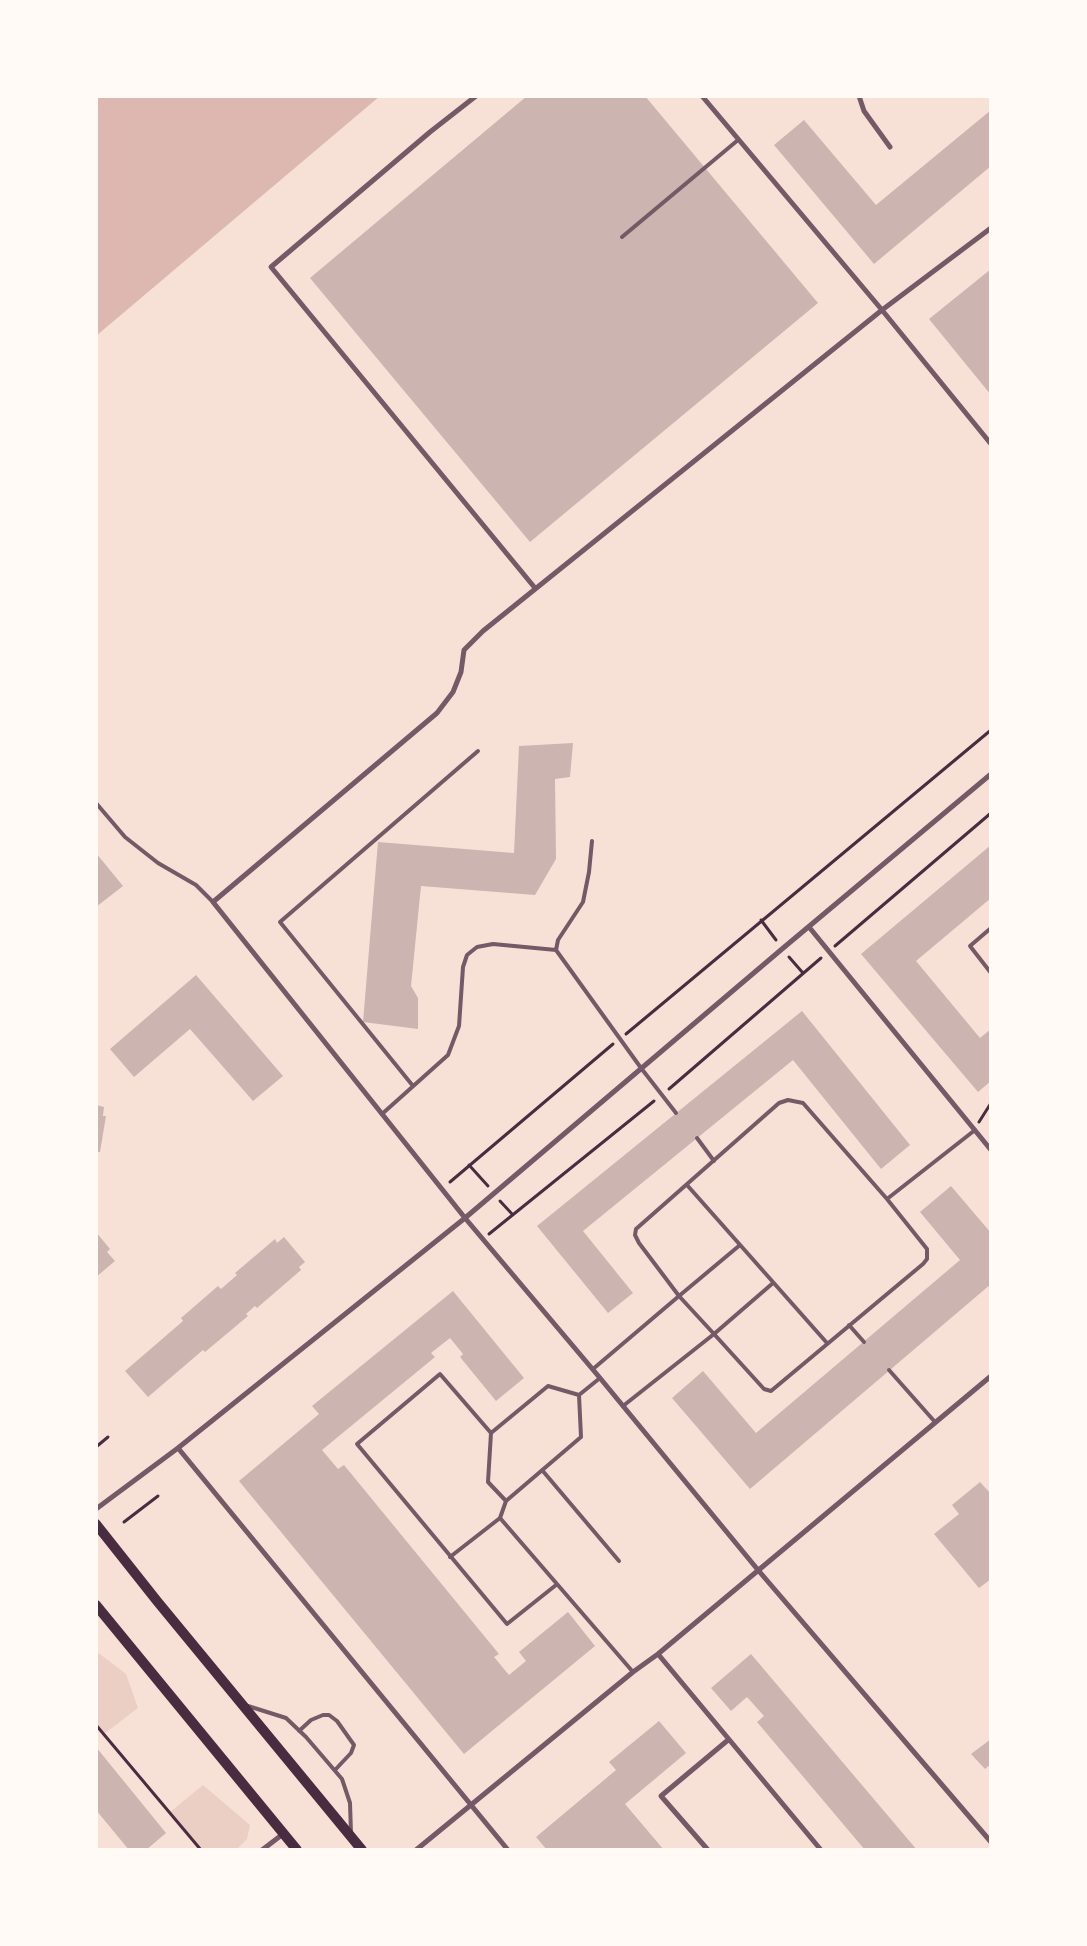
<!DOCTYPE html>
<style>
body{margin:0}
#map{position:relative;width:1087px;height:1946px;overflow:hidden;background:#f7e1d7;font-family:"Exo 2",sans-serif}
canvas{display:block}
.frame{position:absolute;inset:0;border:98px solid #fffaf5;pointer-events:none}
</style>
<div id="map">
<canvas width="1087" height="1946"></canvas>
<div class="frame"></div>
</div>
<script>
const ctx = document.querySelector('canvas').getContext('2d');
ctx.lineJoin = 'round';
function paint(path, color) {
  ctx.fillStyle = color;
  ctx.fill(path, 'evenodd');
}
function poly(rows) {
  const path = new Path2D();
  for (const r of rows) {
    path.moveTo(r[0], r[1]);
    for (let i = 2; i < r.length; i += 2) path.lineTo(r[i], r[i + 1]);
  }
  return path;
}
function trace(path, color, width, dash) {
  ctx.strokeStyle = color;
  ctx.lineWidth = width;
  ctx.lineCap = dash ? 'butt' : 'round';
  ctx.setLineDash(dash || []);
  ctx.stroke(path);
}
paint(poly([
 [96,1651,126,1674,138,1708,104,1734,96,1725],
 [203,1785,250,1825,247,1839,236,1850,201,1850,170,1812]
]), '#ebcfc5');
paint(poly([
 [96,96,380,96,96,336]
]), '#dcb8b0');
paint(poly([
 [527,96,645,96,818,303,530,542,310,278],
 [991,110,991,166,874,264,774,145,804,120,876,205],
 [991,269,990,333,991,395,929,319],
 [573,743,570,777,555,779,556,859,535,895,421,886,411,986,418,998,418,1029,363,1022,378,842,514,853,519,746],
 [991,845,991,898,916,961,980,1038,991,1029,991,1081,978,1092,861,954],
 [96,853,123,886,96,907],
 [196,975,283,1076,253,1101,190,1029,134,1077,110,1049],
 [802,1011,910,1145,881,1169,793,1060,583,1231,633,1293,608,1313,537,1226],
 [96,1105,104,1107,103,1116,106,1116,100,1152,96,1152],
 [951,1186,991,1233,991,1284,750,1489,672,1398,703,1371,756,1433,960,1260,920,1212],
 [96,1232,110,1249,107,1252,115,1261,96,1277],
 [284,1237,305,1262,299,1267,301,1270,257,1308,255,1306,246,1314,248,1316,205,1352,203,1350,148,1397,125,1371,183,1321,181,1318,218,1286,221,1289,237,1275,235,1273,275,1239,277,1243],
 [453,1291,524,1378,496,1401,460,1357,463,1354,450,1338,431,1353,435,1357,322,1450,338,1469,344,1465,499,1654,494,1657,509,1675,526,1661,519,1652,568,1612,595,1646,464,1754,239,1481,319,1414,312,1406],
 [980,1482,991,1494,991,1579,979,1588,934,1534,959,1514,952,1505],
 [751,1654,917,1850,865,1850,757,1722,764,1716,747,1697,731,1711,711,1688],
 [659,1721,686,1753,625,1804,664,1850,547,1850,536,1837,616,1770,609,1762],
 [991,1739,991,1764,985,1769,971,1754],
 [96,1747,166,1833,146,1850,129,1850,96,1810]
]), '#ccb4b1');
trace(poly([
 [761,920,776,940],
 [835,946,991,813],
 [789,957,803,973],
 [626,1034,991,730],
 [669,1089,821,958],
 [979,1122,991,1103],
 [469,1165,488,1186],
 [450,1182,613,1044],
 [500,1201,513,1215],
 [489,1234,654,1101],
 [96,1447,108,1437],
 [124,1522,158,1496],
 [96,1725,201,1850]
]), '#4a2c40', 3);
trace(poly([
 [622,237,738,140],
 [96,803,125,837,158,863,196,885,213,902],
 [592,841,589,872,583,902,558,940,556,950,641,1068,676,1113],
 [991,928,970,946,991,973],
 [413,1086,280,922,478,751],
 [382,1114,448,1055,459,1026,463,967,467,955,477,947,493,944,556,950],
 [697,1138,714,1161],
 [687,1185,827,1343],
 [887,1199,975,1130],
 [740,1245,679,1296,714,1334,773,1283],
 [849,1325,864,1342],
 [593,1369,679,1296,639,1243,635,1235,636,1229,779,1103,788,1100,803,1103,887,1199,927,1249,927,1259,923,1264,771,1391,764,1389,714,1334,623,1406],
 [889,1370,935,1422],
 [491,1433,548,1386,579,1395,600,1378],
 [542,1470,619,1561],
 [506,1501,581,1437,579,1395],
 [450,1557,500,1518],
 [556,1585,507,1624,357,1444,440,1374,491,1433,488,1482,506,1501,500,1518,633,1672],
 [248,1706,286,1718,306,1737,342,1779,350,1803,351,1833],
 [299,1731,311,1720,323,1715,329,1715,337,1721,354,1745,351,1753,335,1770]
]), '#755966', 4);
trace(poly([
 [476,96,430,132,271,267,535,588],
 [702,96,882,310,991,444],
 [859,96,864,111,890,147],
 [991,228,882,310,483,631,464,650,461,672,453,692,437,713,213,902,465,1218,600,1378,758,1570,991,1842],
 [809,927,991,1150],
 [178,1448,508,1850],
 [96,1509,178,1448,465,1218,782,949,991,774],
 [658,1654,821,1850],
 [262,1850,283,1834],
 [416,1850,633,1672,658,1654,991,1376],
 [708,1850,661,1796,728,1740]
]), '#755966', 5);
trace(poly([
 [96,1524,157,1601,362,1850],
 [96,1605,297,1850]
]), '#4a2c40', 10);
</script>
